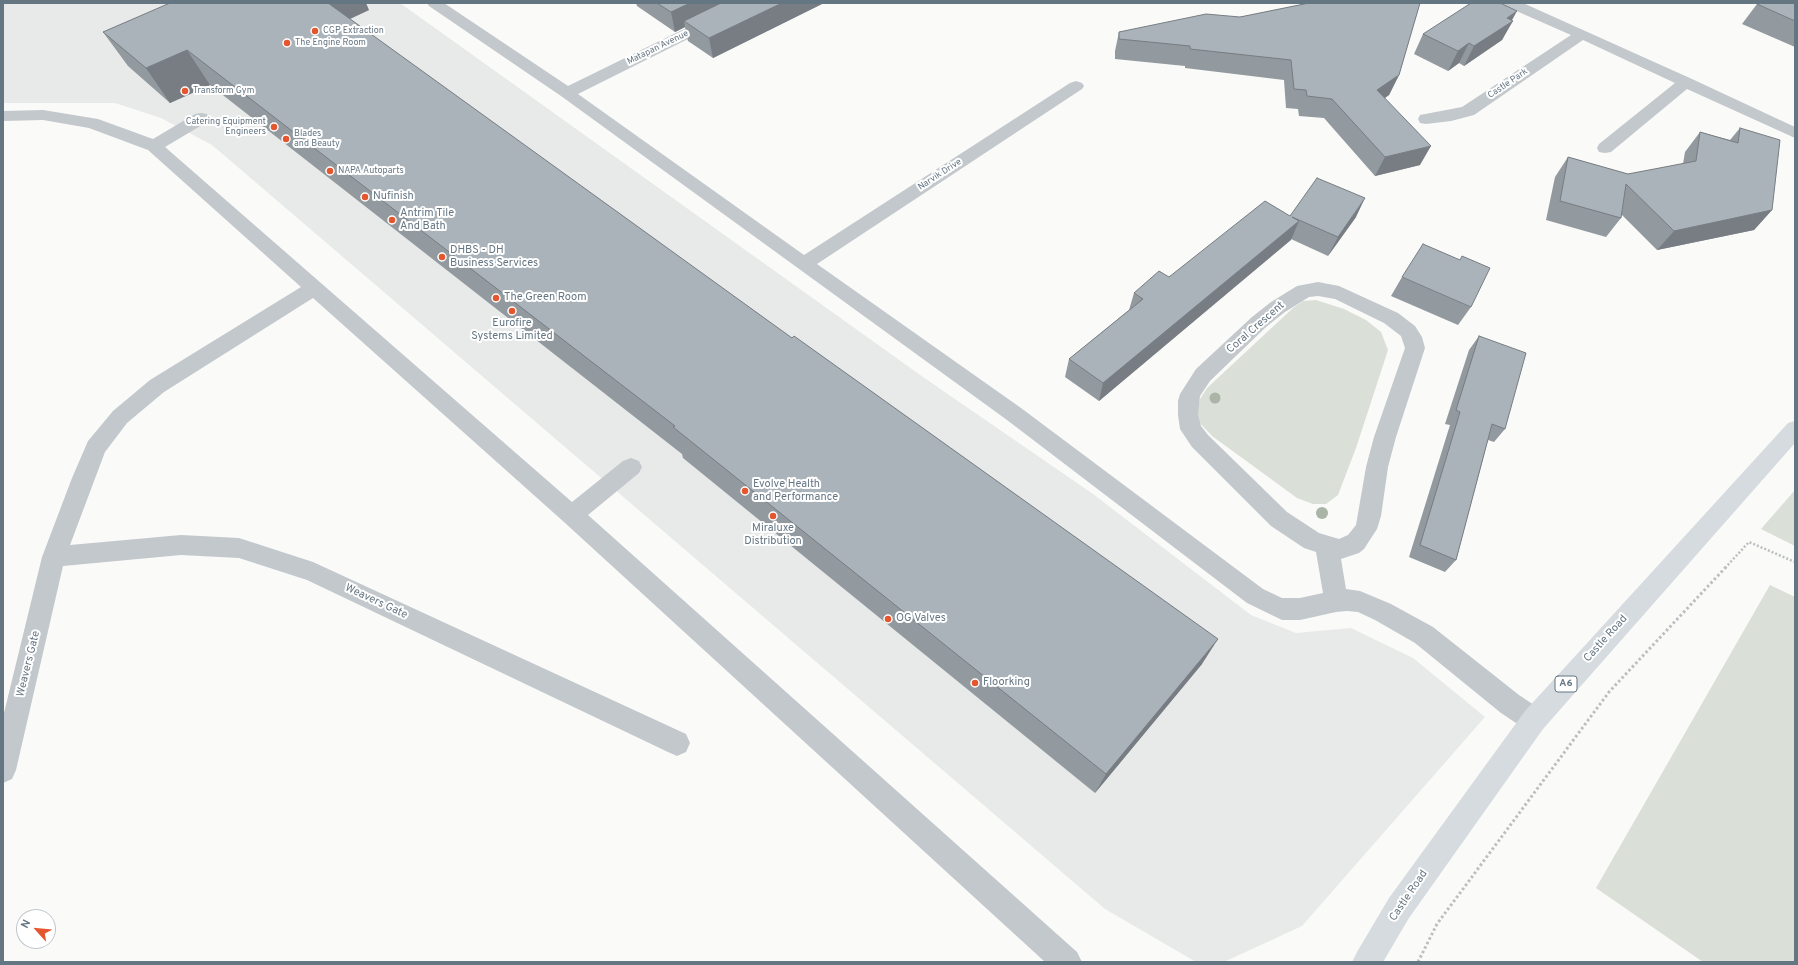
<!DOCTYPE html>
<style>
body{margin:0}
#map{position:relative;width:1798px;height:965px;overflow:hidden;background:#fafaf8;font-family:Overpass,sans-serif}
canvas{display:block}
.frame{position:absolute;inset:0;border:4px solid #657683;pointer-events:none}
.north{position:absolute;left:16px;top:909px;width:40px;height:40px;box-sizing:border-box;background:#fff;border:1px solid #c1c8cd;border-radius:50%;rotate:297deg;font-size:11px;font-weight:700;line-height:16px;text-align:center;color:#657683}
.north::after{content:'';display:block;margin:auto;width:14px;height:18px;background:#e4572e;clip-path:polygon(50% 0,100% 100%,50% 72%,0 100%)}
</style>
<div id="map">
<canvas width="1798" height="965"></canvas>
<div class="frame"></div>
<div class="north">N</div>
</div>
<script>
const ctx = document.querySelector('canvas').getContext('2d');
ctx.lineJoin = 'round';
function paint(path, color) {
  ctx.fillStyle = color;
  ctx.fill(path, 'evenodd');
}
function poly(rows) {
  const path = new Path2D();
  for (const r of rows) {
    path.moveTo(r[0], r[1]);
    for (let i = 2; i < r.length; i += 2) path.lineTo(r[i], r[i + 1]);
  }
  return path;
}
function trace(path, color, width, dash) {
  ctx.strokeStyle = color;
  ctx.lineWidth = width;
  ctx.lineCap = dash ? 'butt' : 'round';
  ctx.setLineDash(dash || []);
  ctx.stroke(path);
}
function label(font, color, halo, rows, align = 'center') {
  ctx.font = font + ' Overpass,sans-serif';
  ctx.lineWidth = 4;
  ctx.setLineDash([]);
  ctx.textBaseline = 'middle';
  ctx.strokeStyle = halo;
  ctx.fillStyle = color;
  for (const [text, x, y, turn = 0] of rows) {
    ctx.save();
    ctx.translate(x, y);
    ctx.rotate((+turn || 0) * Math.PI / 180);
    ctx.textAlign = isNaN(turn) ? turn : align;
    if (halo) ctx.strokeText(text, 0, 0);
    ctx.fillText(text, 0, 0);
    ctx.restore();
  }
}
paint(poly([
 [3,3,400,3,923,377,1093,494,1251,615,1296,633,1351,628,1413,658,1485,717,1302,926,1224,962,1196,962,1105,909,212,145,161,118,115,103,3,103]
]), '#e8e9e9');
paint(poly([
 [1316,300,1344,309,1366,320,1381,332,1388,350,1356,448,1338,495,1326,504,1313,504,1297,498,1271,479,1212,436,1199,422,1197,412,1200,399,1207,388,1293,308,1303,301],
 [1795,490,1795,546,1761,529],
 [1770,585,1795,597,1795,962,1703,962,1596,888]
]), '#dadfd7');
trace(poly([
 [1725,568,1749,542,1795,562]
]), '#bbbfc2', 2.5, [2, 2]);
trace(poly([
 [1418,962,1437,924,1609,692,1726,567]
]), '#bbbfc2', 3, [2.5, 2.5]);
paint(poly([
 [427,3,444,3,568,86,737,3,756,3,754,6,578,94,804,255,1070,83,1076,81,1082,83,1084,86,1082,89,817,264,1021,408,1263,589,1282,598,1300,598,1323,593,1316,552,1304,548,1271,526,1192,447,1180,429,1178,415,1178,401,1180,394,1196,369,1252,317,1271,302,1297,286,1318,282,1339,286,1398,313,1415,326,1422,337,1425,348,1396,437,1388,467,1381,516,1377,529,1364,549,1359,553,1341,559,1346,589,1360,591,1391,604,1433,627,1519,695,1543,711,1547,720,1543,729,1534,732,1525,729,1501,713,1415,643,1375,620,1358,612,1347,611,1336,612,1300,620,1282,620,1247,603,1007,420,561,96,429,6,427,3],
 [1318,296,1335,299,1384,323,1401,336,1405,348,1374,437,1366,467,1356,525,1348,535,1339,539,1319,533,1287,512,1208,435,1201,426,1198,415,1200,396,1210,381,1266,327,1285,312,1309,297,1318,296],
 [1503,3,1523,3,1692,79,1795,127,1795,138,1687,89,1611,152,1605,153,1599,152,1597,148,1599,144,1675,83,1583,40,1474,115,1451,121,1426,124,1420,123,1418,119,1420,115,1462,107,1571,35,1505,6,1503,3],
 [43,110,98,119,153,139,195,114,201,113,207,114,209,118,207,122,165,147,572,502,623,461,631,458,639,461,642,467,639,473,588,515,1077,952,1082,962,1045,962,564,522,313,298,164,392,127,423,105,452,70,545,181,535,239,538,313,562,686,734,690,743,686,752,677,756,668,752,307,580,239,558,181,555,63,566,16,770,12,779,3,783,3,717,42,557,72,478,88,441,113,411,150,380,301,287,148,150,89,128,43,120,3,121,3,111,43,110]
]), '#c3c8cc');
paint(poly([
 [1795,421,1795,443,1543,729,1409,918,1383,962,1352,962,1357,952,1389,898,1525,711,1788,423,1795,421]
]), '#d6dbdf');
ctx.fillStyle = '#aab4a7';
for (const [x, y, r] of [
 [1215,398,5.5],
 [1322,513,6]
]) {
  ctx.beginPath();
  ctx.arc(x, y, r, 0, 2 * Math.PI);
  ctx.fill();
}
paint(poly([
 [636,3,824,3,713,58,688,41,685,27,675,32,637,6],
 [1301,3,1420,3,1399,75,1389,95,1385,98,1420,165,1375,176,1324,118,1299,116,1298,109,1286,108,1284,80,1185,68,1185,66,1115,59,1115,51,1119,32,1240,17,1300,5],
 [1795,3,1795,47,1742,24,1757,4],
 [369,10,350,19,1202,664,1095,793,683,458,682,454,210,85,170,103,128,66,103,32],
 [1512,20,1502,40,1464,66,1459,63,1448,71,1414,54,1423,34],
 [1740,128,1772,210,1754,230,1657,250,1621,214,1621,218,1606,237,1546,220,1555,177,1568,157,1628,174,1683,164,1685,152,1700,132,1730,140],
 [1290,216,1356,217,1328,256,1291,239,1099,401,1065,377,1069,359,1129,310,1134,293,1169,277],
 [1402,277,1471,307,1458,325,1391,296],
 [1479,336,1505,429,1494,442,1488,440,1456,560,1445,572,1409,557,1450,425,1445,424,1469,350]
]), '#929a9f');
paint(poly([
 [319,3,366,3,369,10,332,27],
 [690,3,734,3,684,21,685,27,675,32,671,12],
 [782,3,824,3,713,58,709,38],
 [1517,11,1511,22,1513,21,1502,40,1464,66,1474,46,1507,18],
 [1469,43,1459,63,1448,71,1458,51],
 [187,50,210,85,170,103,146,68],
 [1399,75,1389,95,1368,109,1377,90],
 [1431,146,1420,165,1375,176,1385,157],
 [1365,198,1356,217,1328,256,1338,237],
 [1772,210,1754,230,1657,250,1674,231],
 [1299,221,1291,240,1099,401,1103,383],
 [1218,639,1202,664,1095,793,1106,774]
]), '#777d82');
const building = poly([
 [170,3,328,3,792,338,794,336,1218,639,1106,774,673,427,675,426,187,50,146,68,103,32,170,3],
 [657,3,690,3,671,12,657,3],
 [721,3,782,3,709,38,684,21,721,3],
 [1309,3,1420,3,1399,75,1377,90,1431,146,1385,157,1332,99,1307,96,1306,90,1294,89,1291,60,1190,49,1190,46,1119,39,1119,32,1206,14,1240,17,1309,3],
 [1471,3,1500,3,1517,11,1507,18,1513,21,1474,46,1469,43,1458,51,1423,34,1471,3],
 [1758,3,1795,3,1795,21,1757,4,1758,3],
 [1740,128,1780,140,1772,210,1674,231,1626,184,1621,218,1560,201,1568,157,1628,174,1696,161,1700,132,1738,143,1740,128],
 [1317,178,1365,198,1338,237,1292,217,1299,221,1103,383,1069,359,1143,299,1134,293,1159,271,1169,277,1265,201,1290,216,1317,178],
 [1423,244,1460,260,1462,256,1490,268,1471,307,1402,277,1423,244],
 [1479,336,1526,353,1505,429,1492,424,1456,560,1420,545,1460,412,1456,410,1479,336]
]);
paint(building, '#aab3b9');
trace(building, '#777d82', 1);
for (const [x, y, r, color] of [
 [315,31,4,"#e4572e"],
 [287,43,4,"#e4572e"],
 [185,91,4,"#e4572e"],
 [274,127,4,"#e4572e"],
 [286,139,4,"#e4572e"],
 [330,171,4,"#e4572e"],
 [365,197,4,"#e4572e"],
 [392,220,4,"#e4572e"],
 [442,257,4,"#e4572e"],
 [496,298,4,"#e4572e"],
 [512,311,4,"#e4572e"],
 [745,491,4,"#e4572e"],
 [773,516,4,"#e4572e"],
 [888,619,4,"#e4572e"],
 [975,683,4,"#e4572e"]
]) {
  const dot = new Path2D();
  dot.arc(x, y, r, 0, 2 * Math.PI);
  ctx.fillStyle = color;
  ctx.fill(dot);
  trace(dot, '#fff', 1.5);
}
label('9px', '#657683', '#fff', [
 ["CGP Extraction",323,31],
 ["The Engine Room",295,43],
 ["Transform Gym",193,91],
 ["Catering Equipment",266,122,"right"],
 ["Engineers",266,132,"right"],
 ["Blades",294,134],
 ["and Beauty",294,144],
 ["NAPA Autoparts",338,171]
], 'left');
label('9px', '#657683', '#fff', [
 ["Matapan Avenue",658,48,-26],
 ["Castle Park",1508,84,-34],
 ["Narvik Drive",940,175,-33]
]);
for (const [x, y, w] of [
 [1566,684,22]
]) {
  const box = new Path2D();
  box.roundRect(x - w / 2, y - 8, w, 16, 3);
  ctx.fillStyle = '#fff';
  ctx.fill(box);
  trace(box, '#657683', 1);
}
label('bold 10px', '#657683', null, [
 ["A6",1566,684]
]);
label('11px', '#657683', '#fff', [
 ["Nufinish",373,197],
 ["Antrim Tile",400,214],
 ["And Bath",400,227],
 ["DHBS - DH",450,251],
 ["Business Services",450,264],
 ["The Green Room",504,298],
 ["Eurofire",512,324,"center"],
 ["Systems Limited",512,337,"center"],
 ["Evolve Health",753,485],
 ["and Performance",753,498],
 ["Miraluxe",773,529,"center"],
 ["Distribution",773,542,"center"],
 ["OG Valves",896,619],
 ["Floorking",983,683]
], 'left');
label('11px', '#657683', '#fff', [
 ["Coral Crescent",1256,328,-41],
 ["Weavers Gate",376,602,25],
 ["Castle Road",1606,639,-48],
 ["Weavers Gate",29,664,-76],
 ["Castle Road",1409,896,-56]
]);
</script>
